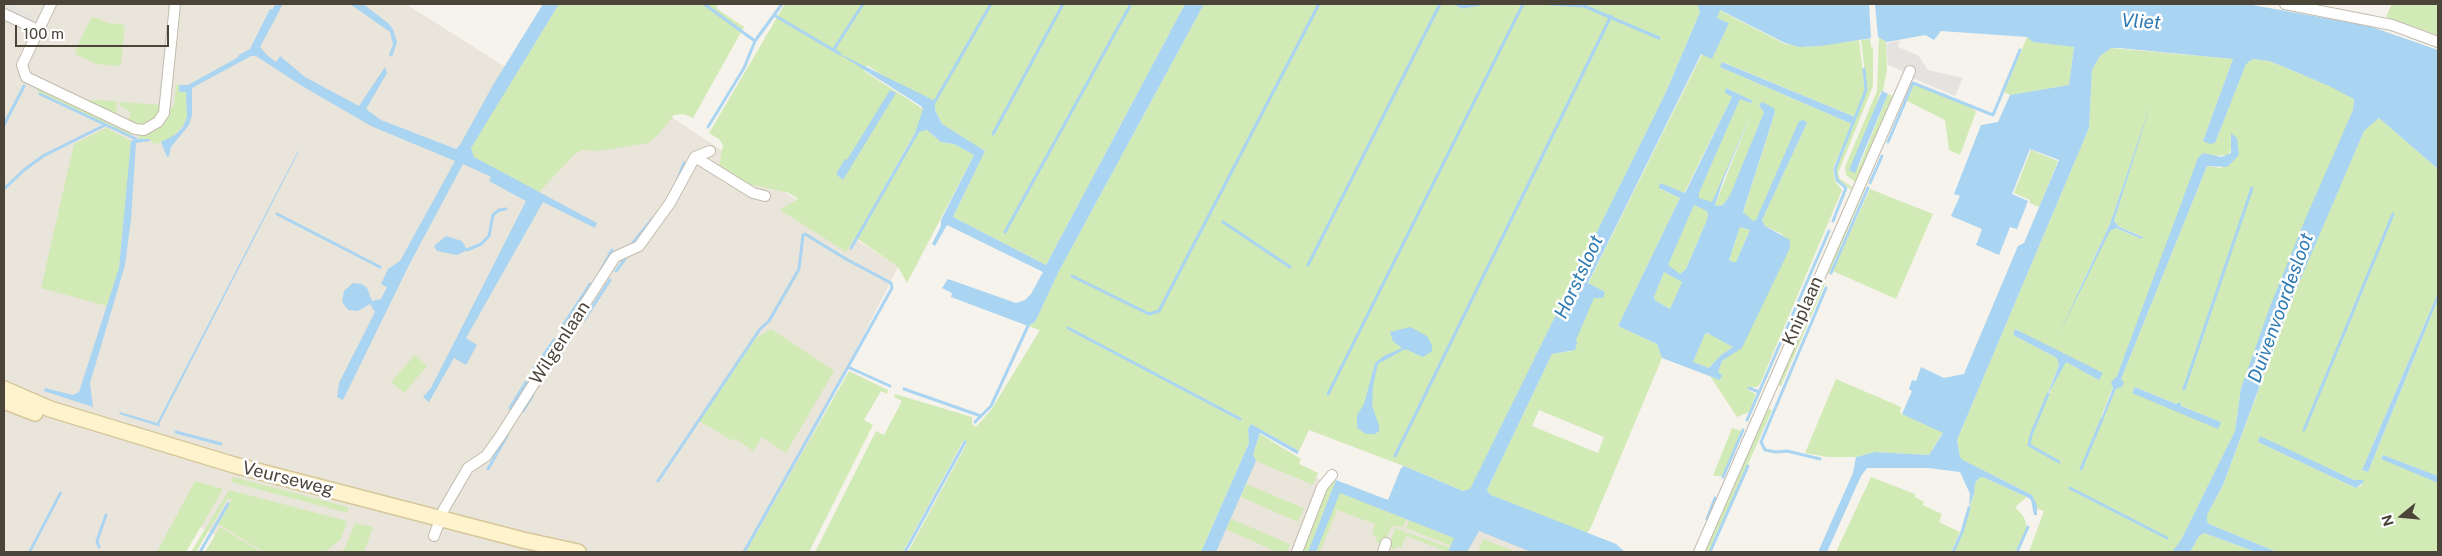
<!DOCTYPE html>
<style>
body{margin:0}
#map{position:relative;width:2442px;height:556px;overflow:hidden;background:#f6f3ec;font-family:"Public Sans",sans-serif}
canvas{display:block}
.frame{position:absolute;inset:0;border:5px solid #4b4439;pointer-events:none}
.north{position:absolute;left:2377px;top:491px;width:50px;height:50px;-webkit-text-stroke:4px #fff;paint-order:stroke;rotate:253deg;font-size:14px;font-weight:700;line-height:20px;text-align:center;color:#4b4439}
.north::after{content:'';display:block;margin:auto;width:18px;height:22px;background:#4b4439;clip-path:polygon(50% 0,100% 100%,50% 72%,0 100%)}
.scale{position:absolute;left:15px;top:25px;width:154px;height:22px;box-sizing:border-box;border:2px solid #4b4439;border-top:0;padding-left:6px;font-size:15px;line-height:18px;white-space:nowrap;color:#4b4439;-webkit-text-stroke:4px #fff;paint-order:stroke}
</style>
<div id="map">
<canvas width="2442" height="556"></canvas>
<div class="frame"></div>
<div class="north">N</div>
<div class="scale">100 m</div>
</div>
<script>
const ctx = document.querySelector('canvas').getContext('2d');
ctx.lineJoin = 'round';
function paint(path, color) {
  ctx.fillStyle = color;
  ctx.fill(path, 'evenodd');
}
function poly(rows) {
  const path = new Path2D();
  for (const r of rows) {
    path.moveTo(r[0], r[1]);
    for (let i = 2; i < r.length; i += 2) path.lineTo(r[i], r[i + 1]);
  }
  return path;
}
function trace(path, color, width, dash) {
  ctx.strokeStyle = color;
  ctx.lineWidth = width;
  ctx.lineCap = dash ? 'butt' : 'round';
  ctx.setLineDash(dash || []);
  ctx.stroke(path);
}
function label(font, color, halo, rows, align = 'center') {
  ctx.font = font + ' "Public Sans",sans-serif';
  ctx.lineWidth = 5;
  ctx.setLineDash([]);
  ctx.textBaseline = 'middle';
  ctx.strokeStyle = halo;
  ctx.fillStyle = color;
  for (const [text, x, y, turn = 0] of rows) {
    ctx.save();
    ctx.translate(x, y);
    ctx.rotate((+turn || 0) * Math.PI / 180);
    ctx.textAlign = isNaN(turn) ? turn : align;
    if (halo) ctx.strokeText(text, 0, 0);
    ctx.fillText(text, 0, 0);
    ctx.restore();
  }
}
paint(poly([
 [4,4,406,4,562,103,644,99,898,267,753,552,246,552,198,526,182,552,4,552],
 [1260,436,1320,480,1465,535,1482,500,1610,552,1209,552]
]), '#eae5da');
paint(poly([
 [559,4,718,4,716,8,744,27,693,118,684,114,674,115,658,135,648,143,598,151,582,150,575,154,539,192,473,157,471,147],
 [785,4,1185,4,1046,265,953,217,985,151,948,129,942,124,935,110,867,65,864,71,923,109,917,129,874,205,918,132,927,130,941,142,954,144,974,155,907,283,898,267,855,237,846,252,780,210,798,199,789,193,749,184,719,166,723,145,719,139,709,133],
 [1204,4,1697,4,1699,6,1700,12,1666,92,1470,490,1463,491,1404,466,1309,430,1299,451,1251,424,1248,429,1249,443,1201,552,908,552,967,443,963,441,903,552,815,552,876,431,884,435,902,401,894,397,895,394,972,417,972,424,976,427,991,410,1040,330,1028,326,1035,322,1059,271],
 [2392,4,2438,4,2438,35,2386,17],
 [1719,10,1785,44,1808,47,1859,40,1865,89,1855,117,1723,62,1720,67,1852,124,1833,168,1835,181,1842,190,1760,384,1757,387,1749,387,1748,390,1756,394,1749,412,1737,417,1710,376,1704,374,1721,380,1718,372,1722,361,1742,347,1789,248,1782,234,1765,226,1762,220,1807,123,1756,220,1753,221,1743,213,1775,112,1765,110,1731,194,1723,205,1718,206,1715,205,1752,112,1712,203,1699,198,1699,193,1740,98,1751,103,1753,101,1726,88,1732,97,1684,193,1661,184,1660,189,1680,198,1618,326,1657,344,1662,358,1591,527,1586,534,1491,495,1487,490,1552,354,1572,351,1577,343,1575,340,1594,297,1603,297,1605,292,1588,284,1702,54,1712,58,1729,23,1717,18],
 [1539,410,1604,437,1598,453,1532,426],
 [95,17,108,23,122,24,125,27,121,64,118,66,96,64,77,55,75,51,91,18],
 [2027,37,2033,42,2074,46,2069,85,2010,95,2004,92],
 [1879,38,1886,41,1887,68,1883,91,1880,93,1857,172,1888,94,1896,97,1858,180,1854,181,1846,175,1845,167,1877,91],
 [1870,39,1871,47,1873,47,1873,86,1838,173,1840,179,1852,187,1852,190,1838,180,1835,169,1867,90,1861,40],
 [2111,48,2233,59,2203,141,2215,143,2246,63,2253,59,2269,61,2339,90,2354,99,2353,110,2241,388,2235,431,2181,541,2172,552,2029,552,2044,511,2038,509,2032,495,1963,460,1960,457,1957,440,2089,128,2092,70,2100,56],
 [2142,130,2114,221,2119,227,2142,236,2142,239,2115,228,2110,230,2078,292,2110,224],
 [2230,138,2239,155,2221,168,2207,166,2121,379,2124,382,2116,389,2087,454,2203,153,2212,156,2228,155,2232,148],
 [2016,329,2099,380,2066,362,2060,369,2031,435,2030,446,2031,435,2059,365,2057,358,2013,335],
 [2135,387,2221,422,2132,393],
 [1914,84,1974,109,1976,112,1960,155,1949,150,1945,120,1907,101],
 [176,85,179,85,179,92,186,92,187,117,183,126,169,140,162,141,154,145,150,139,139,140,139,134,155,131,166,120,169,106,174,107],
 [38,88,132,133,131,136,37,91],
 [89,100,117,101,116,115,88,101],
 [120,102,161,105,161,110,150,125,139,126,128,121,131,112,120,106],
 [2379,118,2438,169,2438,293,2362,470,2368,472,2438,299,2438,476,2383,455,2381,458,2438,483,2438,552,2277,552,2209,524,2207,521,2207,515,2223,485,2303,272,2364,131],
 [2260,437,2354,480,2363,480,2363,482,2361,486,2356,488,2258,442],
 [106,128,131,141,119,268,107,306,41,288,74,144],
 [2031,150,2058,161,2039,207,2030,203,2030,200,2014,193],
 [1862,187,1866,187,1829,274,1825,270],
 [1870,189,1933,214,1896,299,1833,271],
 [1694,205,1706,210,1708,213,1707,220,1686,269,1680,274,1667,266],
 [1740,227,1750,230,1736,262,1733,262,1729,260],
 [1664,272,1683,282,1670,309,1655,300,1654,296],
 [1822,283,1825,284,1781,386,1775,383],
 [771,329,834,371,786,453,762,437,753,451,736,439,733,441,699,421,756,338],
 [1705,333,1719,338,1733,347,1721,355,1709,368,1693,362],
 [415,355,427,366,404,393,391,382],
 [849,371,888,390,887,394,881,391,864,420,873,425,809,552,746,552],
 [1836,379,1901,407,1900,413,1943,432,1929,455,1875,452,1856,457,1828,457,1805,453],
 [1765,408,1772,410,1709,552,1702,552],
 [1732,428,1741,431,1723,476,1713,476],
 [1260,434,1301,459,1299,464,1318,473,1313,485,1256,461,1253,454],
 [233,477,348,507,348,513,231,482],
 [1871,477,1915,494,1915,497,1924,502,1923,505,1942,514,1939,522,1960,532,1951,552,1836,552],
 [1983,477,2027,497,2015,507,2024,517,2027,529,2015,552,1954,552,1963,532,1974,494,1975,483,1979,478],
 [1333,479,1336,480,1308,552,1300,552,1325,491],
 [195,481,223,489,186,552,157,552],
 [1246,484,1304,508,1298,522,1241,497],
 [229,490,347,521,341,539,325,552,264,552,218,524,232,500,228,498,196,552,191,552],
 [1340,492,1406,519,1403,527,1392,526,1383,545,1376,542,1377,537,1372,535,1375,524,1337,510,1320,552,1316,552],
 [1231,519,1290,544,1287,552,1277,552,1226,529],
 [1409,520,1454,538,1451,546,1406,528],
 [355,523,373,527,364,552,340,552,345,548],
 [220,527,261,552,205,552],
 [1395,528,1450,548,1448,552,1406,536,1401,548,1398,546,1396,549,1389,547],
 [2204,533,2256,552,2190,552,2199,536],
 [1483,539,1516,552,1478,552]
]), '#d2eab5');
paint(poly([
 [4,4,10,4,32,15,28,21,4,9],
 [168,10,171,10,161,102,158,102],
 [1900,40,1898,47,1918,55,1928,70,1963,78,1955,96,1905,75,1906,72,1888,65,1886,44]
]), '#e5e3e0');
paint(poly([
 [275,4,283,4,260,47,268,56,276,62,280,56,305,77,359,106,385,67,387,73,366,109,381,120,456,149,460,145,493,85,543,4,559,4,471,148,474,157,597,223,595,228,543,202,466,338,477,345,466,365,454,358,429,402,423,397,431,388,526,201,489,181,491,177,463,164,409,265,343,400,337,397,339,383,375,312,370,304,358,311,348,310,342,302,344,291,353,283,362,284,367,288,372,301,381,299,387,287,381,284,388,269,400,261,455,161,371,126,302,86,256,56,251,56,192,88,192,115,189,125,171,147,169,156,167,157,161,142,175,135,183,127,187,117,186,92,179,92,179,85,188,85,237,58,239,55,250,49,270,9,273,9],
 [350,4,363,4,388,23,393,29,397,42,392,57,389,55,393,44,390,32],
 [1185,4,1204,4,1059,271,1035,322,1028,326,951,297,952,293,942,288,948,279,1016,303,1025,300,1031,294,1043,272,947,225,935,246,932,244,941,226,941,220,974,155,954,144,941,142,927,130,915,133,923,109,921,106,836,52,935,101,935,110,942,124,985,151,953,217,1046,265],
 [1697,4,2247,4,2369,26,2438,50,2438,169,2379,118,2364,131,2292,299,2223,485,2207,515,2207,521,2209,524,2277,552,2256,552,2204,533,2199,536,2190,552,2172,552,2181,540,2235,431,2241,388,2271,304,2304,222,2353,110,2354,99,2329,86,2284,67,2269,61,2253,59,2246,64,2215,143,2210,144,2203,141,2233,59,2119,48,2111,48,2100,56,2092,70,2089,128,1957,440,1960,457,1963,460,2032,495,2037,505,2037,515,2034,515,2031,500,2027,497,1983,477,1979,478,1975,483,1974,494,1969,508,1970,494,1960,472,1928,468,1867,468,1861,476,1827,552,1818,552,1853,473,1856,457,1875,452,1929,455,1943,433,1902,414,1912,391,1909,389,1912,380,1916,381,1921,367,1944,378,1964,374,2018,246,2024,243,2059,160,2030,149,2012,194,2028,201,2017,229,2010,227,1999,255,1976,245,1982,229,1951,216,1960,196,1954,194,1981,125,1998,122,2010,95,2069,85,2074,47,2033,42,2027,37,1941,31,1934,40,1925,35,1887,42,1878,37,1821,46,1799,47,1785,43,1720,10,1717,18,1729,23,1712,59,1701,54,1588,283,1605,292,1603,298,1594,298,1576,340,1577,343,1575,350,1552,354,1487,490,1491,495,1616,544,1625,552,1531,552,1479,531,1467,552,1448,552,1454,538,1340,493,1316,552,1308,552,1336,480,1388,500,1401,468,1404,466,1463,491,1470,489,1666,92,1700,12],
 [1722,62,1855,117,1852,124,1720,67],
 [1726,88,1753,101,1751,103,1740,99,1699,193,1699,198,1712,202,1752,112,1724,178,1715,205,1718,206,1723,205,1730,195,1764,112,1759,105,1762,102,1774,108,1775,112,1743,212,1753,221,1756,220,1799,121,1804,120,1807,123,1762,220,1765,226,1790,240,1790,248,1742,348,1722,361,1718,372,1722,375,1720,380,1662,358,1657,344,1618,326,1680,198,1659,188,1660,183,1685,193,1732,97,1725,93],
 [1694,205,1705,210,1708,213,1707,220,1686,269,1680,274,1668,265],
 [1740,227,1750,230,1736,262,1733,262,1729,260],
 [1664,272,1682,282,1670,309,1655,300,1654,297],
 [1707,333,1733,347,1721,355,1709,368,1693,362,1705,334],
 [890,90,896,93,843,180,836,174,845,159,847,160],
 [1882,91,1888,94,1855,173,1849,170],
 [2152,100,2114,221,2119,227,2143,237,2142,239,2116,228,2110,231,2057,338,2110,224],
 [2231,133,2237,138,2239,155,2227,167,2207,166,2121,379,2124,382,2122,387,2116,389,2102,422,2100,422,2113,388,2111,382,2117,376,2198,158,2203,153,2221,157,2231,153],
 [136,139,150,139,150,141,136,143,131,219,125,265,90,383,93,407,44,391,45,388,73,395,79,392,119,268,131,141],
 [298,151,299,151,159,424,161,427,119,414,120,412,157,423],
 [446,236,462,241,467,250,457,255,437,251,434,246],
 [2438,293,2438,299,2368,472,2362,470],
 [1410,327,1427,336,1432,345,1432,351,1423,357,1405,349,1378,364,1373,386,1372,406,1379,425,1379,431,1375,434,1366,434,1357,428,1357,415,1364,404,1375,363,1384,356,1402,348,1393,341,1390,332],
 [2015,329,2103,373,2099,380,2066,362,2047,396,2059,365,2057,358,2013,335],
 [2135,387,2176,404,2180,402,2181,406,2221,422,2219,427,2218,429,2132,393],
 [1251,424,1299,451,1297,454,1260,433,1253,454,1256,461,1216,552,1201,552,1249,443,1248,429],
 [2260,436,2354,480,2363,480,2364,482,2356,488,2258,442],
 [2383,455,2438,476,2438,483,2381,459],
 [60,491,62,493,31,552,28,552]
]), '#a9d4f2');
paint(poly([
 [1869,4,1875,4,1878,38,1871,38]
]), '#f6f3ec');
trace(poly([
 [704,4,755,41,744,68,708,127],
 [1456,4,1463,7,1480,4],
 [1550,4,1584,6,1659,38],
 [774,15,840,54],
 [755,41,782,4],
 [834,49,863,4],
 [40,94,136,139],
 [934,103,991,4],
 [4,125,24,86],
 [993,134,1063,4],
 [1888,142,1913,83,1993,115,2020,50],
 [677,181,684,163],
 [1870,183,1882,156],
 [4,189,24,170,43,156,105,125],
 [277,214,380,267],
 [1833,221,1846,188,1837,180,1835,169,1866,90,1864,69],
 [1223,222,1290,267],
 [1005,232,1131,4],
 [632,244,653,218],
 [851,248,918,131],
 [467,250,481,244,489,236,493,215,499,210,506,209],
 [1308,265,1440,4],
 [601,270,612,250],
 [616,271,625,259],
 [1831,273,1868,188],
 [1072,276,1149,314,1159,311,1319,4],
 [584,320,610,280],
 [562,327,590,284],
 [1068,328,1240,419],
 [555,363,576,329],
 [848,367,890,386],
 [533,370,554,340],
 [1749,388,1759,392],
 [904,389,981,416,991,406,1028,326],
 [2184,389,2252,188],
 [1328,394,1523,4],
 [2048,394,2031,435,2029,445,2059,462],
 [510,408,526,382],
 [523,411,533,395],
 [1747,420,1829,231],
 [975,422,981,416],
 [2304,430,2393,214],
 [176,432,221,444],
 [1395,456,1611,16],
 [1820,459,1787,451,1776,452,1765,450,1761,442,1826,288],
 [488,469,507,436],
 [2081,469,2102,419],
 [1723,477,1743,430],
 [658,481,760,329,769,321,799,269,803,235,805,234,846,259,891,283,892,288,848,367,744,552],
 [2070,488,2167,538],
 [1707,519,1715,498],
 [99,547,97,541,106,515],
 [200,552,228,504],
 [905,552,965,442],
 [1710,552,1748,466],
 [1953,552,1962,532,1969,508],
 [2017,552,2028,527]
]), '#a9d4f2', 3);
const street = poly([
 [51,4,22,65,26,77,135,129,144,130,158,122,164,113,175,4],
 [2285,4,2392,25,2438,42],
 [4,14,38,30],
 [695,157,710,151],
 [434,536,444,509,468,468,486,456,499,438,615,257,639,246,670,203,695,157,753,193,765,196],
 [1297,552,1322,487,1332,475],
 [1383,552,1386,543],
 [1699,552,1910,71]
]);
const secondary = poly([
 [4,389,50,409,234,465,523,540,578,552],
 [4,401,35,413]
]);
trace(street, '#c2bbae', 12);
trace(secondary, '#d6c79b', 18);
trace(street, '#fff', 10);
trace(secondary, '#fff3cd', 15);
label('18px', '#4b4439', '#fff', [
 ["Kniplaan",1803,311,-66],
 ["Wilgenlaan",560,343,-57],
 ["Veurseweg",288,479,14]
]);
label('italic 19px', '#2e7ab2', '#fff', [
 ["Vliet",2141,22,3],
 ["Horstsloot",1579,277,-65],
 ["Duivenvoordesloot",2281,308,-70]
]);
</script>
